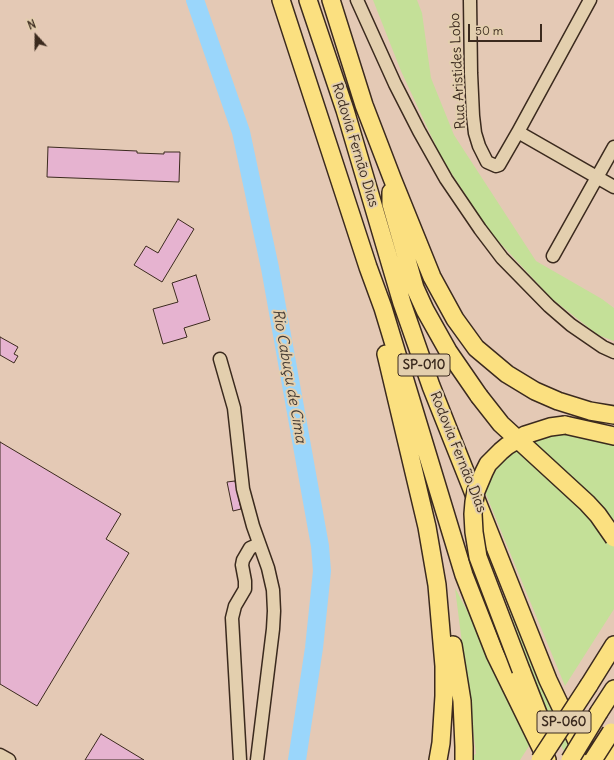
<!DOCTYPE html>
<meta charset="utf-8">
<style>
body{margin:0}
#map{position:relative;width:614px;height:760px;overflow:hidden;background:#e4c9b5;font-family:Delius,sans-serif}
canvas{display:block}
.north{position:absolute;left:16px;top:16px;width:40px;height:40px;-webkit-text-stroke:3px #e3cfae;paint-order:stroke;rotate:339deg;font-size:11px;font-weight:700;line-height:16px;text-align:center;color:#3b2a1e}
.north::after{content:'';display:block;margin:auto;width:14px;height:18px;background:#3b2a1e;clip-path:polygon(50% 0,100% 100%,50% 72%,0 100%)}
.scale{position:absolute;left:468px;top:24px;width:74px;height:18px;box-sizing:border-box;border:2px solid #3b2a1e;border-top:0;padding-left:5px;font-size:12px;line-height:14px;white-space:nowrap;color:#3b2a1e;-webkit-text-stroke:3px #e3cfae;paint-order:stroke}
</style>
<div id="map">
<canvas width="614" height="760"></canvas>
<div class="north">N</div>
<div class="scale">50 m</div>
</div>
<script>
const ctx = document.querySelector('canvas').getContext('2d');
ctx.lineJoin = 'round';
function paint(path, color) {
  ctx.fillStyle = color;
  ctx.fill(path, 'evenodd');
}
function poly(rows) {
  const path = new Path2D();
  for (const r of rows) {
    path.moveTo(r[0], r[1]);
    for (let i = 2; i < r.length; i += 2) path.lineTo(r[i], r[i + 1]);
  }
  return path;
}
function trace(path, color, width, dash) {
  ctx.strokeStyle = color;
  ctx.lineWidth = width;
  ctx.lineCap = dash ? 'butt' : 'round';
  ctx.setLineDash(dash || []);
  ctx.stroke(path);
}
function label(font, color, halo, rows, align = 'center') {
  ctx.font = font + ' Delius,sans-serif';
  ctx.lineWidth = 4;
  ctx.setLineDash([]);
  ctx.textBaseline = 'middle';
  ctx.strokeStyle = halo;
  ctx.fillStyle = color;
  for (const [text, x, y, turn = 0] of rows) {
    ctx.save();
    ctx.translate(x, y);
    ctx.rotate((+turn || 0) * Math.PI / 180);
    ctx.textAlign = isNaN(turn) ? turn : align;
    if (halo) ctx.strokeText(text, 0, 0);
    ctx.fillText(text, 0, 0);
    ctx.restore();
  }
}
paint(poly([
 [373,0,417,0,422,13,431,78,454,135,536,261,602,299,614,308,614,341,598,335,551,298,489,231,441,157,401,71],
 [572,433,614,442,614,609,565,686,485,492,501,459,541,437],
 [455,588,472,620,531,743,520,760,461,760,476,754],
 [503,593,554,715,576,760,568,760,549,720]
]), '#c4e098');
trace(poly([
 [195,0,241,132,270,268,320,546,322,571,314,648,297,760]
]), '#9ad6fb', 18);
const building = poly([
 [48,147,137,151,137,153,164,154,164,152,180,152,179,182,47,177,48,147],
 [178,219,194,229,162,282,134,265,146,246,158,253,178,219],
 [196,275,210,320,184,328,187,337,163,344,153,309,178,302,172,283,196,275],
 [0,337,18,347,14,354,18,356,14,363,0,355,0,337],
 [0,442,121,514,106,539,129,553,37,706,0,684,0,442],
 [235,481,241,509,233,511,227,482,235,481],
 [101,734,144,760,85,760,101,734]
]);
paint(building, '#e6b3d0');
trace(building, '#3b2a1e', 1);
const minor = poly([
 [357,0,395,84,419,131,446,179,480,229,502,258,549,306,571,325,603,347,614,352],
 [470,0,471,73,473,116,475,133,479,146,487,162,496,166,499,165,518,132,590,0],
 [518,132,614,187],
 [553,256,614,147],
 [220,359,234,408,243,489,253,526,268,568,273,590,274,611,273,629,257,760],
 [0,755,9,760],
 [240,760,232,618,235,606,245,589,245,581,242,565,243,560,250,548,259,544]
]);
const highway = poly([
 [281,0,368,267,383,308,464,575,495,654,547,760],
 [308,0,345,110,402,303,431,386,548,680,586,760],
 [331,0,364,105,392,178,432,277,455,319,476,348,507,374,535,391,558,401,590,411,614,415],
 [391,192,391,204,415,288,425,310,448,351,479,396],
 [386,354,427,527,437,585,444,666,444,696,441,743,438,760],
 [565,425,614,436],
 [453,645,462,701,464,747,464,760],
 [521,670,550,744],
 [589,685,614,645],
 [599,712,614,689],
 [607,760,614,749]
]);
trace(minor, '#3b2a1e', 15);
trace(highway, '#3b2a1e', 20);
trace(minor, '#e3cfae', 12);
trace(highway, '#fbe080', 17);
const highwayBridge = poly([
 [479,396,501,424,587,503,598,515,614,538],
 [521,670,478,557,474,532,473,514,474,502,476,491,484,472,488,464,501,451,507,446,525,435,550,427,565,425],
 [540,760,589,685],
 [570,760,599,712],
 [593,760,611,732]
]);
trace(highwayBridge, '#3b2a1e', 20, []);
trace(highwayBridge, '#fbe080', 17);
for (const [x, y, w] of [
 [424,365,52],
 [564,722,54]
]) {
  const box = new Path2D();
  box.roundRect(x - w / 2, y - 11, w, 22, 3);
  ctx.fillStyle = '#e3cfae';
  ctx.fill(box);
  trace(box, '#3b2a1e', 1);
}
label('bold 13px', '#3b2a1e', null, [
 ["SP-010",424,365],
 ["SP-060",564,722]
]);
label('14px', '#3b2a1e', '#e3cfae', [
 ["Rua Aristides Lobo",458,71,-93],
 ["Rodovia Fernão Dias",355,145,73],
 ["Rodovia Fernão Dias",458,452,68]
]);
label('italic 15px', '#443b34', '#e3cfae', [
 ["Rio Cabuçu de Cima",289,376,80]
]);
</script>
